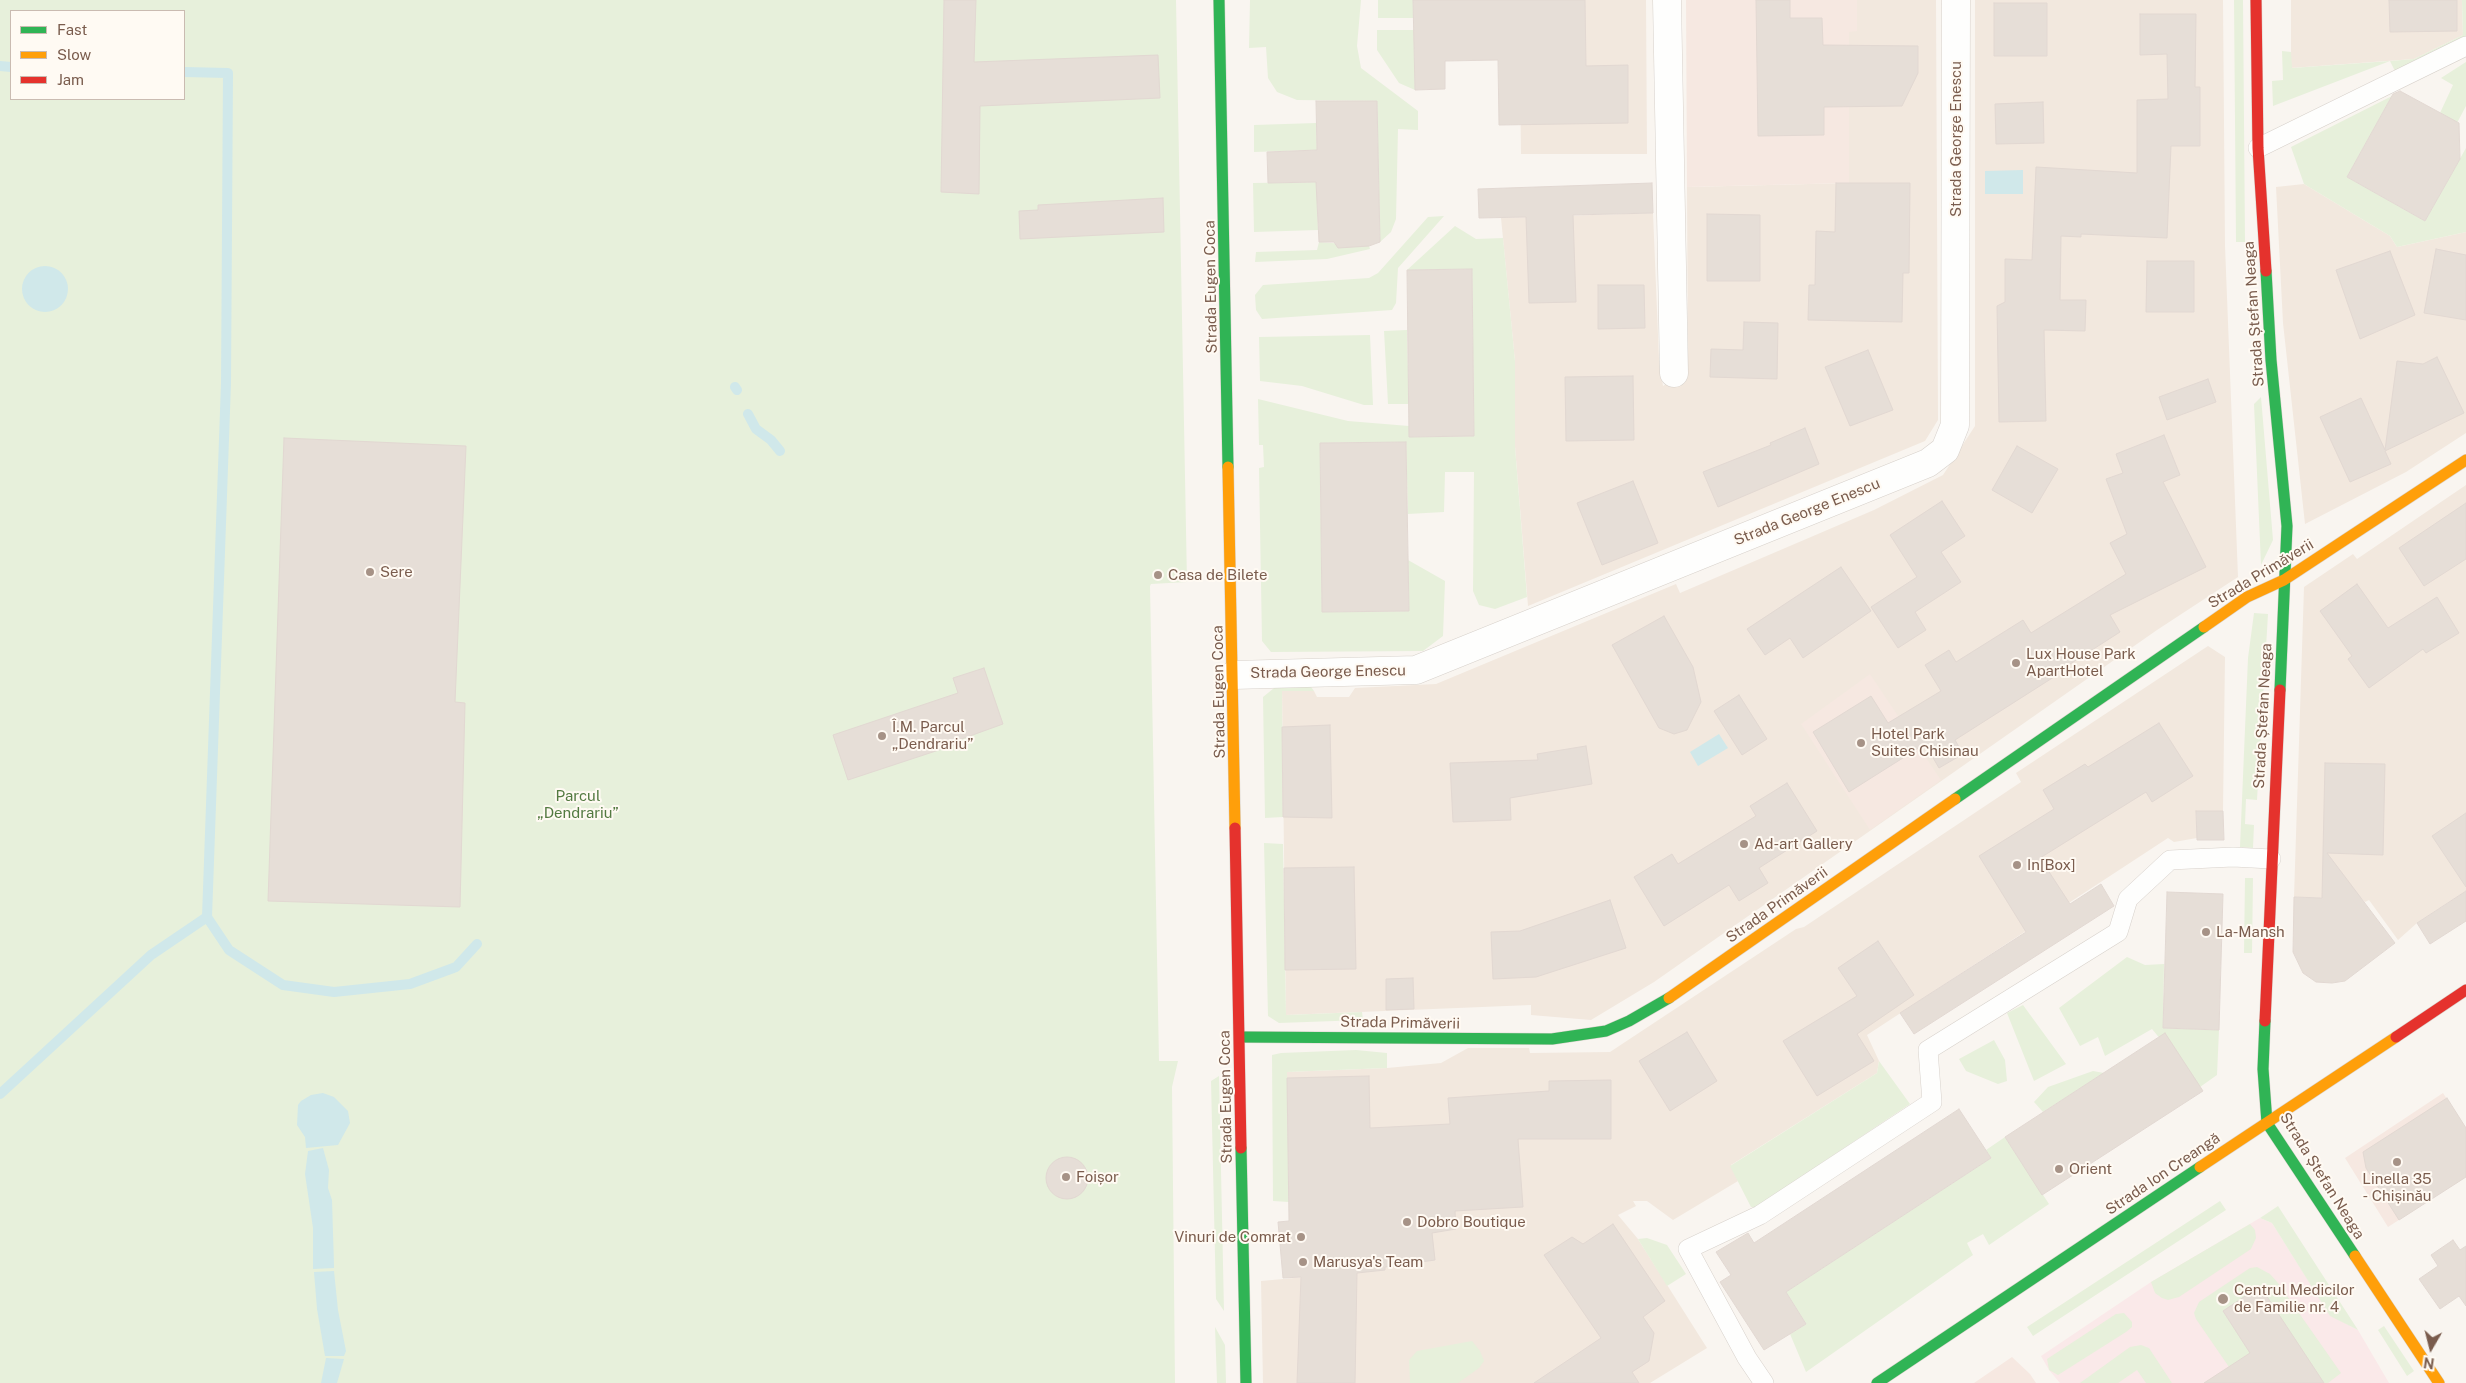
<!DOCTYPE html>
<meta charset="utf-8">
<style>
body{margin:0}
#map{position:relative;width:2466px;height:1383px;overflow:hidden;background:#f9f5f0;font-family:"Public Sans",sans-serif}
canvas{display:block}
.legend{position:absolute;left:10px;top:10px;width:175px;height:90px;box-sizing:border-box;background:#fffaf3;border:1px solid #cabbb1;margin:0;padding:6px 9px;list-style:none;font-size:15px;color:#7a5c4d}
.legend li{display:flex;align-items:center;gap:10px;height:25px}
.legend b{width:25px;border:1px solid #cabbb1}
.north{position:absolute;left:2406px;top:1323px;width:50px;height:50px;-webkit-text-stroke:4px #fffaf3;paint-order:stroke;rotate:188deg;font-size:14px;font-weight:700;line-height:20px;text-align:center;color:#7a5c4d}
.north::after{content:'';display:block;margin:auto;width:18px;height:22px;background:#7a5c4d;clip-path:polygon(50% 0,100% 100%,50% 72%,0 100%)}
</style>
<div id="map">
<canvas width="2466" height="1383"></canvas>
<ul class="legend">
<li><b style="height:6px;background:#30b455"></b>Fast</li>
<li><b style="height:6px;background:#ff9f0a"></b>Slow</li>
<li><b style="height:6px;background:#e5322d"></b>Jam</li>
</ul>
<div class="north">N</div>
</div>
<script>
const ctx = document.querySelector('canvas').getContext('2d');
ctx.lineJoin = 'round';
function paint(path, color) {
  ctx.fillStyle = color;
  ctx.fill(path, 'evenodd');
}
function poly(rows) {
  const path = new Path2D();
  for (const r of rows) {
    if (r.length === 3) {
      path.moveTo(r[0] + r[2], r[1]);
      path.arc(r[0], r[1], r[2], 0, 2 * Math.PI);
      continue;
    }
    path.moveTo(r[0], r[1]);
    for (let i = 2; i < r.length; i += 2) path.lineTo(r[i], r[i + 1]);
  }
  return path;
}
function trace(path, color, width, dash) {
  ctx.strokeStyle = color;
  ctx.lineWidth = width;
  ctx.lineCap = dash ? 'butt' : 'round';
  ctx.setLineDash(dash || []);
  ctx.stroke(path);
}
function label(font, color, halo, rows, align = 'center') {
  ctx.font = font + ' "Public Sans",sans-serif';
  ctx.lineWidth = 4;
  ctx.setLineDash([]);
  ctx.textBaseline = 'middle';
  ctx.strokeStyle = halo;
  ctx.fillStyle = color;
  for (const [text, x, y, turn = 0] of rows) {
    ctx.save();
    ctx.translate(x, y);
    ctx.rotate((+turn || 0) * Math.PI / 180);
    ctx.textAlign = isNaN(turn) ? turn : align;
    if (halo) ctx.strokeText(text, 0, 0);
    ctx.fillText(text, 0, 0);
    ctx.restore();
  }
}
paint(poly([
 [1519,0,1646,0,1647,154,1521,154],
 [1857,0,1936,0,1938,420,1925,441,1528,606,1515,447,1515,361,1501,218,1653,213,1659,359,1663,386,1688,369,1687,187,1849,183,1849,31,1857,31],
 [1975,0,2223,0,2225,246,2238,577,2157,630,1654,982,1591,1020,1531,1015,1531,1005,1286,1015,1282,691,1314,691,1317,697,1349,697,1355,688,1436,684,1676,584,1680,593,1874,510,1943,475,1975,426],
 [2291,0,2462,0,2463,35,2414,59,2291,68],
 [2304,184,2390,236,2397,247,2466,232,2466,433,2406,472,2305,524,2283,323,2276,187],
 [2466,485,2466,891,2417,923,2398,940,2369,900,2365,902,2362,899,2294,897,2304,587,2353,554,2357,559],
 [2208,646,2225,657,2223,811,2196,811,2197,838,2174,842,2168,838,1867,1035,1879,1061,1877,1073,1731,1165,1738,1181,1673,1220,1647,1201,1633,1201,1636,1206,1618,1215,1638,1239,1707,1348,1650,1383,1263,1383,1261,1281,1339,1274,1289,1202,1286,1072,1387,1068,1441,1063,1468,1048,1529,1048,1530,1053,1610,1052,1796,929,1804,927,2021,782,2016,773]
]), '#f2e8de');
paint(poly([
 [1686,0,1857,0,1857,31,1849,32,1849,183,1687,187],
 [1870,674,1941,780,1870,830,1801,724],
 [2443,1093,2466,1128,2466,1177,2388,1227,2345,1158],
 [2012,1357,2030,1374,2036,1383,1974,1383]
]), '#f6e8e1');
paint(poly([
 [2260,1218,2272,1223,2330,1315,2358,1330,2389,1383,2060,1383,2049,1370,2041,1356,2151,1282]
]), '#fae9e9');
paint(poly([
 [0,0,1176,0,1187,582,1151,584,1150,586,1159,1061,1178,1061,1172,1087,1175,1383,0,1383],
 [11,11,184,11,184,99,11,99],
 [1250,0,1361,0,1357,46,1361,68,1418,111,1418,130,1398,129,1396,219,1391,232,1380,242,1377,101,1297,100,1277,92,1268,78,1266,47,1249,48],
 [1378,0,1413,0,1414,18,1378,18],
 [2234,0,2243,0,2245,242,2236,242],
 [2462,0,2466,0,2466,39,2396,73,2390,61,2273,106,2272,81,2283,80,2282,51,2291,52,2292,68,2390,61,2414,59,2463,35],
 [1377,30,1414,30,1415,90,1399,83,1377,50],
 [2466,62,2466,106,2457,123,2440,113,2453,85,2441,78],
 [2392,96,2347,177,2425,221,2466,148,2466,232,2397,247,2390,236,2304,184,2291,147],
 [1316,123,1317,150,1254,152,1254,125],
 [1317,182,1318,230,1254,232,1253,183],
 [1444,216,1398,268,1396,303,1392,310,1262,319,1256,310,1255,295,1263,285,1369,278,1378,273,1428,217],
 [1455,226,1476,239,1503,238,1515,361,1515,447,1527,597,1495,609,1479,605,1473,591,1474,472,1445,472,1444,512,1408,514,1406,442,1320,443,1322,612,1409,611,1408,560,1445,581,1443,636,1423,651,1271,652,1262,641,1259,468,1264,467,1263,445,1259,445,1258,399,1348,421,1409,426,1410,437,1474,436,1472,269,1407,270],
 [1319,242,1369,246,1370,249,1327,259,1255,262,1256,252,1317,250],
 [1407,330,1409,404,1388,404,1384,331],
 [1370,335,1373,405,1364,405,1302,386,1260,381,1259,337],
 [2261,397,2273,540,2261,565,2254,404],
 [2254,613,2268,614,2257,800,2246,799,2245,824,2254,825,2253,848,2240,847,2248,658],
 [1279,684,1309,684,1314,691,1282,691,1283,817,1265,818,1263,697],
 [1264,843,1283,844,1286,1015,1362,1012,1363,1020,1279,1023,1268,1016],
 [2245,878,2253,878,2252,953,2244,953],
 [2127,957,2145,965,2164,964,2163,1028,2219,1030,2217,1075,2200,1087,2152,1029,2105,1056,2098,1037,2080,1046,2059,1008],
 [2023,1005,2066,1064,2034,1081,2007,1013],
 [1994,1040,2005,1060,2007,1081,1998,1084,1966,1071,1959,1059],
 [1356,1050,1387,1053,1387,1068,1287,1072,1289,1202,1273,1201,1272,1055,1281,1053],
 [1879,1061,1910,1104,1756,1207,1751,1207,1730,1166,1877,1073],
 [2093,1071,2104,1073,2043,1112,2034,1102,2048,1087],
 [1219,1076,1224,1311,1216,1299,1211,1081],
 [2005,1137,2049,1204,1989,1245,1983,1234,1967,1243,1973,1255,1806,1372,1790,1334,1806,1324,1786,1292,1991,1158,1986,1150],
 [2220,1201,2226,1210,2033,1336,2027,1327],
 [2278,1206,2358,1330,2330,1316,2272,1223,2260,1218],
 [2250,1224,2255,1230,2256,1238,2251,1249,2179,1297,2168,1300,2162,1298,2155,1293,2151,1282],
 [1647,1238,1667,1245,1686,1274,1667,1286,1638,1239],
 [2257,1267,2270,1274,2278,1283,2341,1373,2328,1383,2324,1383,2260,1287,2223,1311,2250,1353,2229,1367,2196,1319,2194,1313,2199,1302,2250,1268],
 [2124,1313,2132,1322,2132,1327,2126,1332,2058,1375,2049,1370,2047,1359,2116,1314],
 [2384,1326,2414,1371,2407,1376,2378,1330],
 [1215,1327,1225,1345,1226,1383,1217,1383],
 [1472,1341,1480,1351,1484,1361,1479,1368,1458,1383,1410,1383,1409,1360,1417,1351],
 [2141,1345,2149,1348,2172,1383,2146,1383,2137,1370,2118,1383,2080,1383,2130,1347]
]), '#e7f0db');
paint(poly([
 [2023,170,2023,194,1985,194,1985,171],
 [45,289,23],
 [1719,734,1728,748,1698,766,1690,752],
 [323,1093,334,1097,348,1111,350,1123,338,1145,306,1148,305,1137,297,1125,298,1105,301,1101,311,1095],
 [323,1148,329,1170,328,1188,332,1200,334,1265,334,1268,313,1269,313,1228,305,1174,308,1151],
 [334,1271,338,1310,346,1351,344,1356,325,1356,317,1309,314,1272],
 [326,1358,344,1359,337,1383,321,1383]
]), '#d0e8ea');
trace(poly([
 [0,66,11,67],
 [184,72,228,73,226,383,207,917,229,950,283,985,334,992,410,984,456,967,477,944],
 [735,387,737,390],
 [748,414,756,429,771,440,780,451],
 [0,1094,151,955,207,917]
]), '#d0e8ea', 10);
const building = poly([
 [944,0,976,0,974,62,1158,55,1160,98,980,106,979,194,941,192,944,0],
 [1413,0,1585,0,1586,66,1628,65,1628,123,1499,125,1498,60,1445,61,1445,89,1415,90,1413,0],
 [1756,0,1790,0,1790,18,1822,18,1823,45,1918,46,1918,73,1902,106,1824,107,1824,135,1758,136,1756,0],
 [2389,0,2457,0,2457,31,2390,32,2389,0],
 [1994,3,2047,3,2047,56,1994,56,1994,3],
 [2140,14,2196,14,2195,87,2200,87,2200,146,2171,146,2167,238,2081,234,2081,237,2061,236,2060,300,2086,300,2085,331,2044,330,2046,421,1999,422,1997,306,2005,302,2005,259,2032,260,2036,167,2137,173,2137,100,2168,99,2167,54,2140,55,2140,14],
 [2400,91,2459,123,2460,159,2425,221,2347,177,2393,94,2400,91],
 [1316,101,1377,101,1380,242,1369,246,1338,248,1334,242,1319,242,1316,182,1268,183,1267,152,1317,150,1316,101],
 [2043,102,2044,143,1996,144,1995,104,2043,102],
 [1652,183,1653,213,1573,215,1576,302,1529,303,1526,217,1479,218,1478,189,1652,183],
 [1836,183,1910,183,1909,273,1903,273,1902,322,1808,320,1809,285,1815,285,1816,231,1835,232,1836,183],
 [1163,198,1164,232,1020,239,1019,211,1038,210,1038,205,1163,198],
 [1707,214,1760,215,1760,281,1707,281,1707,214],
 [2436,249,2466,255,2466,320,2424,313,2436,249],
 [2390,251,2415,315,2360,339,2336,270,2390,251],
 [2147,261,2194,261,2194,312,2146,312,2147,261],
 [1472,269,1474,436,1409,437,1407,270,1472,269],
 [1598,285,1644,285,1645,328,1598,329,1598,285],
 [1744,322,1778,323,1777,379,1710,377,1711,349,1743,350,1744,322],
 [1868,350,1893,410,1850,426,1825,367,1868,350],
 [2437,357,2464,413,2385,451,2391,464,2350,482,2320,417,2361,398,2385,450,2397,361,2423,364,2437,357],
 [1633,376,1634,440,1566,441,1565,377,1633,376],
 [2208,379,2216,402,2167,420,2159,397,2208,379],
 [1805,428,1819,464,1718,507,1703,472,1771,445,1770,443,1805,428],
 [2164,435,2180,475,2163,482,2206,567,2110,615,2120,632,2056,673,2057,675,1955,740,1963,754,1939,768,1925,744,1849,792,1813,732,1871,696,1888,723,1941,691,1925,665,1949,650,1956,662,2023,620,2031,633,2126,574,2110,543,2127,534,2106,479,2123,473,2116,454,2164,435],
 [284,438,466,446,455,702,465,703,460,907,268,901,284,438],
 [1406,442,1409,611,1322,612,1320,443,1406,442],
 [2017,446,2058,469,2032,513,1992,490,2017,446],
 [1633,481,1658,543,1602,565,1577,503,1633,481],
 [1942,501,1965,536,1941,552,1961,582,1915,612,1926,630,1898,648,1871,607,1917,577,1890,535,1942,501],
 [2466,503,2466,559,2424,586,2399,548,2466,503],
 [1841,567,1871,611,1803,658,1790,638,1765,655,1747,629,1841,567],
 [2357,584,2388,628,2437,597,2459,633,2426,653,2423,649,2369,688,2348,659,2352,656,2320,611,2357,584],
 [1664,616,1693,667,1701,702,1687,730,1674,734,1659,728,1612,645,1664,616],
 [984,668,1003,724,956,741,957,744,848,780,833,735,958,693,953,678,984,668],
 [1739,695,1767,739,1742,755,1714,711,1739,695],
 [2159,723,2193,776,2152,802,2146,792,2040,858,2070,904,2101,884,2114,906,1914,1034,1900,1013,2026,932,1979,856,2054,809,2043,790,2085,764,2088,767,2159,723],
 [1330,725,1332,818,1283,817,1282,727,1330,725],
 [1586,746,1592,784,1510,798,1511,820,1453,822,1450,763,1538,760,1537,754,1586,746],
 [2325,763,2385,764,2383,855,2327,853,2395,943,2345,981,2332,983,2316,982,2303,973,2293,952,2294,897,2322,898,2325,763],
 [1787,783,1817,831,1759,868,1768,883,1739,901,1729,885,1664,926,1634,877,1672,854,1678,864,1756,816,1750,806,1787,783],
 [2196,811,2223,811,2224,840,2197,840,2196,811],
 [2466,813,2466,887,2432,836,2466,813],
 [1354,867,1356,969,1285,970,1284,868,1354,867],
 [2466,891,2466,921,2430,944,2417,923,2466,891],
 [2167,892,2223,894,2219,1030,2163,1028,2167,892],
 [1610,900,1626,948,1536,977,1493,979,1491,932,1520,931,1610,900],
 [1878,941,1914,995,1857,1034,1874,1061,1817,1096,1783,1041,1857,996,1838,968,1878,941],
 [1413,978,1414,1009,1386,1010,1386,979,1413,978],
 [1687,1032,1717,1081,1670,1111,1639,1061,1687,1032],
 [2165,1033,2203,1091,2042,1195,2005,1137,2165,1033],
 [1369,1076,1370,1128,1450,1124,1448,1098,1549,1091,1549,1081,1611,1080,1611,1139,1518,1139,1523,1207,1455,1211,1456,1229,1432,1233,1435,1260,1385,1267,1385,1270,1357,1273,1355,1383,1297,1383,1301,1277,1283,1278,1278,1222,1289,1221,1287,1078,1369,1076],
 [2447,1098,2466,1128,2466,1177,2399,1220,2366,1168,2363,1152,2447,1098],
 [1959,1109,1991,1158,1786,1292,1806,1324,1764,1350,1720,1282,1731,1275,1716,1252,1748,1233,1754,1243,1959,1109],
 [1067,1178,21],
 [1613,1224,1665,1301,1643,1317,1654,1333,1649,1361,1632,1372,1639,1383,1534,1383,1601,1338,1544,1255,1572,1237,1583,1244,1613,1224],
 [2453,1240,2460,1250,2466,1246,2466,1306,2459,1296,2440,1309,2419,1279,2438,1266,2431,1255,2453,1240],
 [2260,1286,2324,1383,2204,1383,2250,1353,2223,1311,2260,1286]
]);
paint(building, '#e6ded7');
trace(building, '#e2d8d2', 1);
const lane = poly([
 [2258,148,2466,46],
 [1764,1383,1747,1358,1688,1249,1760,1215,1932,1102,1928,1050,2118,932,2128,899,2170,860,2233,857,2271,859]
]);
const street = poly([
 [1667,0,1674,373],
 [1234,675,1416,670,1928,463,1945,450,1955,425,1956,0]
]);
const fast = poly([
 [1219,0,1228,467],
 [2266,271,2271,360,2287,526,2280,690],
 [1955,799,2204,627],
 [2265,1021,2263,1069,2267,1123,2355,1256],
 [1240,1037,1552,1039,1606,1031,1629,1021,1669,998],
 [1241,1148,1246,1383],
 [1877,1383,2200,1167]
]);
const slow = poly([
 [1228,467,1235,828],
 [2204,627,2247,597,2284,580,2466,460],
 [1669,998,1955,799],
 [2200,1167,2396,1037],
 [2355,1256,2439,1383]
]);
const jam = poly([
 [2256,0,2258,148,2266,271],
 [1235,828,1241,1148],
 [2265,1021,2280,690],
 [2396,1037,2466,990]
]);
trace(lane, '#d7d1cb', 20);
trace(street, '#d7d1cb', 29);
trace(fast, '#d9d2cb', 12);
trace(slow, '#d9d2cb', 12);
trace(jam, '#d9d2cb', 12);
trace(lane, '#fefefd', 19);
trace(street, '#fefefd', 28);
trace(fast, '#30b455', 11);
trace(slow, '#ff9f0a', 11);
trace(jam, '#e5322d', 11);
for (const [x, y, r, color] of [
 [370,572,5,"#a69286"],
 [1158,575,5,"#a69286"],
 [2016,663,5,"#a69286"],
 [882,736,5,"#a69286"],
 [1861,743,5,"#a69286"],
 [1744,844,5,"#a69286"],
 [2017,865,5,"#a69286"],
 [2206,932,5,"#a69286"],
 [2397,1162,5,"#a69286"],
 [2059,1169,5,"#a69286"],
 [1066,1177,5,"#a69286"],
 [1407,1222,5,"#a69286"],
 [1301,1237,5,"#a69286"],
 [1303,1262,5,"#a69286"],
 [2223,1299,6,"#a69286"]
]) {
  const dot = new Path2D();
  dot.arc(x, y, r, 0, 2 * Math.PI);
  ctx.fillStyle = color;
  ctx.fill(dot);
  trace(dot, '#fffaf3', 2);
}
label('15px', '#7a5c4d', '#fffaf3', [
 ["Strada George Enescu",1956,139,-90],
 ["Strada Eugen Coca",1211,287,-91],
 ["Strada Ștefan Neaga",2254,314,-94],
 ["Strada George Enescu",1807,512,-22],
 ["Strada Primăverii",2261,574,-31],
 ["Strada George Enescu",1328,672,-1],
 ["Strada Eugen Coca",1219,692,-91],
 ["Strada Ștefan Neaga",2263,716,-87],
 ["Strada Primăverii",1777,905,-35],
 ["Strada Primăverii",1400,1023,1],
 ["Strada Eugen Coca",1226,1097,-91],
 ["Strada Ion Creangă",2163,1174,-34],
 ["Strada Ștefan Neaga",2322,1176,58]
]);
label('15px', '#7a5c4d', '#fffaf3', [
 ["Sere",380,572],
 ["Casa de Bilete",1168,575],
 ["Lux House Park",2026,654],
 ["ApartHotel",2026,671],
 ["Î.M. Parcul",892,727],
 ["„Dendrariu”",892,744],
 ["Hotel Park",1871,734],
 ["Suites Chisinau",1871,751],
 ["Ad-art Gallery",1754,844],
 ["In[Box]",2027,865],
 ["La-Mansh",2216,932],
 ["Orient",2069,1169],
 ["Foișor",1076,1177],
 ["Linella 35",2397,1179,"center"],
 ["- Chișinău",2397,1196,"center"],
 ["Dobro Boutique",1417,1222],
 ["Vinuri de Comrat",1291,1237,"right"],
 ["Marusya's Team",1313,1262],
 ["Centrul Medicilor",2234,1290],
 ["de Familie nr. 4",2234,1307]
], 'left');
label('15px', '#537a41', '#fffaf3', [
 ["Parcul",578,796],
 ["„Dendrariu”",578,813]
]);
</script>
